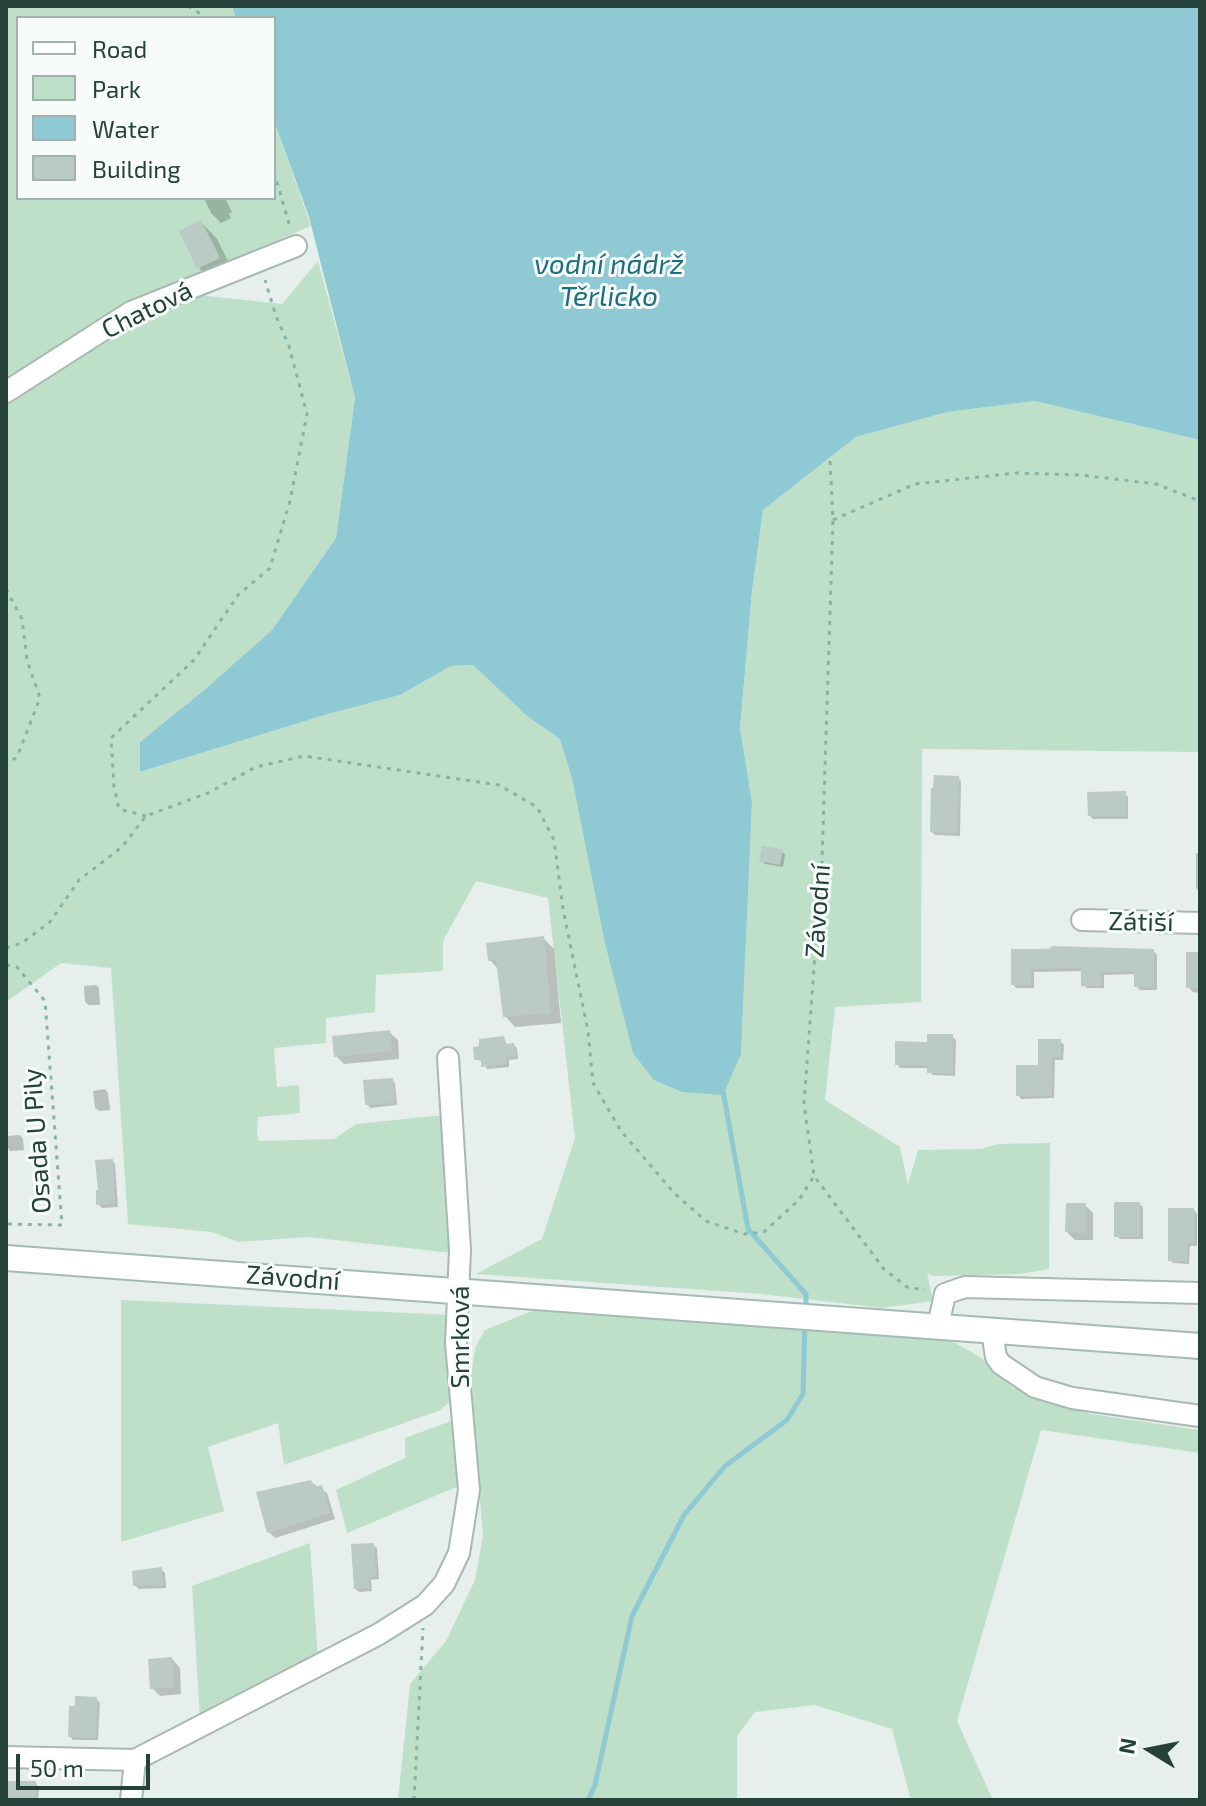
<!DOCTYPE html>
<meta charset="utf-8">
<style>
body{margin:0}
#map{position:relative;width:1206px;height:1806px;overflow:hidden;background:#e6efeb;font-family:"Exo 2",sans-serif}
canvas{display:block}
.frame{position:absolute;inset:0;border:8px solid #24423a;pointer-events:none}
.legend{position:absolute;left:16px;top:16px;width:260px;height:184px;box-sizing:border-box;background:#f7fbf9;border:2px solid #a3b1ad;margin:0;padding:10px 14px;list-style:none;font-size:24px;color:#24423a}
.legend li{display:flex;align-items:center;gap:16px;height:40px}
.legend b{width:40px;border:2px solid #a3b1ad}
.north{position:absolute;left:1110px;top:1710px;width:80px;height:80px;-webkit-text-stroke:6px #f7fbf9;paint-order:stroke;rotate:280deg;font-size:22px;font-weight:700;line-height:32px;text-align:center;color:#24423a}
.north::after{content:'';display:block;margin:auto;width:28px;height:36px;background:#24423a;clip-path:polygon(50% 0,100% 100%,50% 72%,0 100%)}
.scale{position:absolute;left:16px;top:1754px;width:134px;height:36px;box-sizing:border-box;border:4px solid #24423a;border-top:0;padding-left:10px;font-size:24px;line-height:28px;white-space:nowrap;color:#24423a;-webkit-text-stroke:6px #f7fbf9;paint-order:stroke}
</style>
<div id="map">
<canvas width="1206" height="1806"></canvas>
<div class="frame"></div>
<ul class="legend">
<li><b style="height:10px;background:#fff"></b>Road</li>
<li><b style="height:22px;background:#bfe0c8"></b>Park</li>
<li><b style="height:22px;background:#8ec9d4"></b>Water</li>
<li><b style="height:22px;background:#bbcac4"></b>Building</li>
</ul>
<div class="north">N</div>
<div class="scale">50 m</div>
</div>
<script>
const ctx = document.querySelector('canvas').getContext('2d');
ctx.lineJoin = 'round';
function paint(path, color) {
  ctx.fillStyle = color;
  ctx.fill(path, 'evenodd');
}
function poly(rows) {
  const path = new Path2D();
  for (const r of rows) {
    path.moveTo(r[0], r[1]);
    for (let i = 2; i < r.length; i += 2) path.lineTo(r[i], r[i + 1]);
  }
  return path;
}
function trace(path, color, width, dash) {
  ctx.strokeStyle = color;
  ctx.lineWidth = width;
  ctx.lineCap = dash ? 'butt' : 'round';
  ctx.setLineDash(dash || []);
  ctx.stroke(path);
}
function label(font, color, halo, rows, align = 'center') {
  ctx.font = font + ' "Exo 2",sans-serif';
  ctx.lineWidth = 6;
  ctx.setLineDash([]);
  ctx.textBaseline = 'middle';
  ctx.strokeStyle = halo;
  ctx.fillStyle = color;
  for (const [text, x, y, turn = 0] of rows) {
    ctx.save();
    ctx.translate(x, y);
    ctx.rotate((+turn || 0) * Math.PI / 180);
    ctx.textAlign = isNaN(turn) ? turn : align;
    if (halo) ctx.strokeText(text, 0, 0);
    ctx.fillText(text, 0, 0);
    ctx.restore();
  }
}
paint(poly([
 [6,6,232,6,236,18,18,18,18,198,274,198,274,121,311,226,192,276,198,295,282,304,318,261,355,398,336,538,272,630,203,691,140,742,141,772,328,714,400,695,451,666,473,665,527,716,560,739,573,782,741,1054,752,802,740,728,752,591,763,510,856,437,947,412,1035,401,1200,440,1200,752,922,749,921,1002,835,1007,825,1100,900,1147,908,1184,918,1150,981,1149,998,1144,1050,1143,1049,1269,1021,1274,934,1276,927,1273,933,1301,883,1308,761,1294,476,1274,542,1239,575,1138,548,898,476,881,443,941,443,971,376,975,375,1012,326,1018,326,1043,274,1048,277,1087,299,1085,300,1113,258,1117,257,1132,259,1141,334,1139,356,1124,444,1115,452,1253,308,1237,238,1242,212,1232,128,1224,111,968,61,963,6,1002],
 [121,1300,452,1315,453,1398,441,1410,284,1465,278,1423,208,1447,224,1511,121,1542],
 [537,1309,948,1339,980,1357,1013,1388,1091,1414,1200,1430,1200,1453,1041,1430,957,1721,993,1800,911,1800,892,1729,815,1705,755,1712,737,1736,737,1800,398,1800,410,1684,446,1641,475,1580,483,1536,470,1383,475,1348,485,1330],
 [454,1420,461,1485,347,1533,336,1490,405,1458,405,1438],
 [310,1543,318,1659,200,1719,192,1586]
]), '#bfe0c8');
paint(poly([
 [232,6,1200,6,1200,440,1035,401,947,412,856,437,763,510,752,591,740,728,752,802,741,1054,723,1095,682,1092,654,1080,633,1053,605,943,573,782,560,739,527,716,473,665,451,666,400,695,328,714,140,772,140,742,203,691,272,630,336,538,355,398,309,217,274,121,274,18,236,18]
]), '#8ec9d4');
paint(poly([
 [204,198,225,198,232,212,229,214,231,218,221,223,211,213],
 [201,222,217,239,235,275,216,284,199,268],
 [958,778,961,781,960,836,935,835,932,832],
 [1125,793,1128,797,1128,819,1093,819,1090,816],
 [782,851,785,855,783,867,765,864,761,860],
 [1196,853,1200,853,1200,891,1196,888],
 [543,938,554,949,561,1023,515,1027,505,1016,499,970,490,960],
 [1066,948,1153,951,1157,955,1157,990,1140,990,1136,986,1136,974,1104,975,1104,988,1087,988,1083,985,1083,971,1034,972,1034,988,1016,988,1013,984,1013,950],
 [1200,954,1200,993,1193,992,1188,987],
 [96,985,99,988,100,1005,89,1005,85,1002,84,986],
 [389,1032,398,1040,399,1059,344,1064,336,1056],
 [952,1036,956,1040,955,1076,932,1075,929,1068,900,1068,897,1064,929,1044],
 [504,1038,507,1045,514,1045,517,1048,518,1059,509,1060,509,1067,487,1069,483,1062,476,1059],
 [1060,1041,1064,1045,1063,1060,1055,1060,1054,1098,1021,1099,1018,1095],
 [392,1080,395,1083,397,1105,370,1108,367,1104],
 [105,1089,108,1093,110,1110,99,1111,95,1108,93,1091],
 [20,1135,23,1139,24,1150,10,1151,7,1147,6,1136],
 [112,1161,115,1164,118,1207,102,1208,98,1204],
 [1139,1204,1143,1207,1143,1239,1120,1239,1116,1236],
 [1085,1205,1093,1213,1093,1240,1075,1240,1067,1232],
 [1194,1210,1197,1214,1197,1246,1190,1246,1189,1264,1173,1263,1170,1260],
 [311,1482,327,1493,335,1519,275,1538,269,1532],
 [373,1545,377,1548,379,1579,371,1580,372,1591,359,1592,355,1588],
 [161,1569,165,1573,166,1588,139,1589,135,1585],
 [172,1659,180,1668,181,1694,160,1696,152,1688],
 [96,1699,100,1703,98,1740,73,1740,70,1736],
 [35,1783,39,1787,38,1800,6,1800,6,1788]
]), '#0003');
trace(poly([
 [723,1091,748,1229,806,1294,806,1308],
 [588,1800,595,1785,632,1616,684,1515,725,1466,787,1420,803,1394,805,1322]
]), '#8ec9d4', 5);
paint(poly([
 [201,220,220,258,197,269,179,231],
 [934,775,959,776,957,833,930,832,931,788,933,788],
 [1126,791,1126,816,1088,816,1087,792],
 [762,846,783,849,780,865,759,861],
 [544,936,551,1013,503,1017,496,960,488,961,486,943],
 [1051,946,1154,949,1154,987,1134,987,1134,972,1101,972,1101,986,1081,986,1081,968,1031,969,1031,985,1011,985,1011,949,1051,949],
 [1186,952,1200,952,1200,988,1186,988],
 [390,1030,392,1051,334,1057,332,1036],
 [927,1034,953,1034,953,1073,927,1073,927,1065,895,1065,895,1041,927,1042],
 [504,1036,505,1044,514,1043,516,1056,506,1057,507,1064,481,1067,481,1060,474,1060,473,1047,479,1046,479,1039],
 [1038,1039,1061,1039,1061,1057,1052,1057,1052,1096,1016,1096,1016,1065,1038,1065],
 [393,1078,395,1103,365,1105,363,1080],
 [113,1159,115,1204,96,1205,96,1190,98,1190,95,1160],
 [1114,1202,1140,1202,1140,1237,1114,1237],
 [1066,1203,1086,1203,1086,1233,1065,1232],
 [1168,1208,1194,1208,1194,1243,1187,1243,1187,1261,1168,1261],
 [311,1480,314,1487,322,1485,330,1513,267,1533,256,1492],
 [374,1543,376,1576,368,1577,369,1588,354,1589,351,1544],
 [162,1567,163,1585,133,1586,132,1571],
 [172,1657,174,1687,150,1689,148,1659],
 [75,1696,97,1697,96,1738,68,1737,69,1706,75,1706],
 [6,1781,36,1781,36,1800,6,1800]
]), '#bbcac4');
const street = poly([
 [6,392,131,312,296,246],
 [1082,920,1200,923],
 [938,1326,945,1294,965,1287,1200,1293],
 [992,1331,996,1357,1001,1364,1035,1387,1072,1398,1200,1416],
 [6,1757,135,1760],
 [131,1800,135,1760,379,1634,425,1605,444,1584,459,1553,469,1490,456,1343,460,1250,448,1058]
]);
const secondary = poly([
 [6,1258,1200,1346]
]);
trace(street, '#a8b8b2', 24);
trace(secondary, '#a4bbb3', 28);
trace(poly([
 [188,6,207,18],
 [274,172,290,227],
 [830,461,833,520,822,861,804,1103,814,1176,884,1269,907,1287,925,1290],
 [833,520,915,484,1016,473,1081,475,1156,484,1200,501],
 [6,589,22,619,27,660,40,698,17,757,6,764],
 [146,816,119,809,114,787,111,738,194,660,238,595,270,568,290,501,307,414,289,346,276,316,265,280],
 [6,948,22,943,50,922,79,880,122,847,146,816,208,793,256,767,304,756,499,785,537,807,554,840,563,909,588,1031,593,1083,621,1131,675,1194,706,1221,744,1234,764,1232,799,1200,814,1176],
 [6,965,17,967,45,1001,62,1225,6,1224],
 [414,1800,423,1628]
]), '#86b3a5', 3, [4, 6]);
trace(street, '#fff', 20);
trace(secondary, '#fff', 24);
label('26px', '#24423a', '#f7fbf9', [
 ["Chatová",147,310,-26],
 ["Závodní",818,911,-86],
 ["Zátiší",1141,922,1],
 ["Osada U Pily",37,1141,-94],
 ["Závodní",293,1278,4],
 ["Smrková",460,1337,-90]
]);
label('italic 28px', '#1c6f80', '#f7fbf9', [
 ["vodní nádrž",609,265],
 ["Těrlicko",609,297]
]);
</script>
